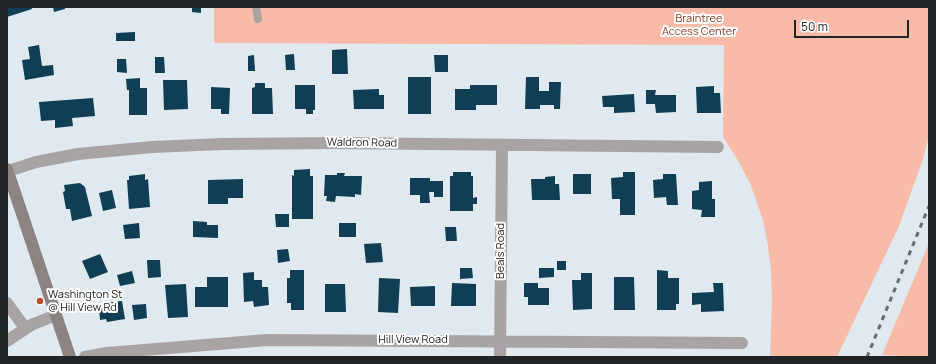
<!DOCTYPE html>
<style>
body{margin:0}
#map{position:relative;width:936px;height:364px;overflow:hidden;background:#dfe9ef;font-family:Manrope,sans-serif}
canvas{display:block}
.frame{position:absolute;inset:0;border:8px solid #212426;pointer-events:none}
.scale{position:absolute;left:794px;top:20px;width:115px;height:18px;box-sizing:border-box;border:2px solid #212426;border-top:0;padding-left:5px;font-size:12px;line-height:14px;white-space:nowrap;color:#212426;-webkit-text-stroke:3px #fff;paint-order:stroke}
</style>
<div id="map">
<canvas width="936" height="364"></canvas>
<div class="frame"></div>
<div class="scale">50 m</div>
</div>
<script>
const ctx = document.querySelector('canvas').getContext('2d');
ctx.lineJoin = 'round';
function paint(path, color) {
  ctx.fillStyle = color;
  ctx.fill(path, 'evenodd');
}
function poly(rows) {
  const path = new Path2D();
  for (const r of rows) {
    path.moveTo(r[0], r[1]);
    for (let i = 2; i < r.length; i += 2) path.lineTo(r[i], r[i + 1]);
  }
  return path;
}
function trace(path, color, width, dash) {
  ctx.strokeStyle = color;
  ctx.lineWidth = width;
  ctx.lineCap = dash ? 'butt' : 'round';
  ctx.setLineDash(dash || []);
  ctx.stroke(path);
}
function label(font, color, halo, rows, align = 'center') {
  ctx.font = font + ' Manrope,sans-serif';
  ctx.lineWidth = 4;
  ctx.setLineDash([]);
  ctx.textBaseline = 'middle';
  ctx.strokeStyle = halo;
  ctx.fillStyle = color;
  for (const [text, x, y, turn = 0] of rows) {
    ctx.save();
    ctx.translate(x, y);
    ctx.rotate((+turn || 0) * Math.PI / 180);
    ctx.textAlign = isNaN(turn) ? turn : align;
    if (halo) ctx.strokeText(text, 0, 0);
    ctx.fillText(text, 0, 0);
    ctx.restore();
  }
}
paint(poly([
 [214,7,929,7,929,137,922,162,899,226,837,357,770,357,772,297,771,271,768,246,763,220,750,183,737,159,723,137,724,45,214,43],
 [929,243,929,357,905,357,905,356,882,355]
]), '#f7bba7');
paint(poly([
 [7,7,31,7,32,9,7,17],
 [53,7,65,7,65,9,54,12],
 [192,7,201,7,201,13,192,12],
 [135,32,135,41,116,41,116,33],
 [39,45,42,66,53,65,54,75,25,80,22,60,30,59,28,47],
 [347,49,348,74,332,74,332,50],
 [294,54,295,70,286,70,285,55],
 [254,55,255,71,248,71,248,56],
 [434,55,448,55,448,72,435,72],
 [155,57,164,57,165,73,155,73],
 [117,59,126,59,127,73,117,72],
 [408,77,431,77,431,114,408,114],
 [526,77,539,77,539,91,549,91,549,82,561,82,560,109,554,109,554,105,540,105,540,109,525,109],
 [140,78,140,88,147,88,147,115,129,115,129,90,127,90,126,79],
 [163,80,187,80,188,109,164,110],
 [255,83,265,83,265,88,272,88,273,114,252,114,252,88,255,87],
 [295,85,315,85,315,110,313,110,313,114,306,114,306,109,295,109],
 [470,85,497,85,497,105,476,105,476,110,455,110,455,89,470,89],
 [714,86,714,93,720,93,721,113,697,113,696,87],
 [211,87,230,88,229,114,221,114,221,109,211,109],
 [379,89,379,95,384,95,384,109,354,109,353,90],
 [646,90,656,90,655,95,676,95,676,112,656,113,655,104,646,104],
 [634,94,635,112,614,113,614,107,603,107,602,96],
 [93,98,95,116,72,118,73,126,55,128,55,120,41,121,39,102],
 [310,169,310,176,313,176,313,219,292,219,292,175,294,176,294,170],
 [453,172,471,172,471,176,473,176,473,198,477,197,477,204,473,204,473,211,450,211,450,176,453,176],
 [623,172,635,172,635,215,620,215,620,199,612,199,611,178,623,177],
 [337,173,345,173,344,176,362,176,361,195,355,194,355,197,336,196,335,202,326,201,327,196,324,196,325,175,337,175],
 [145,174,145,180,148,179,150,207,129,209,127,180,129,180,129,176],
 [573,174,591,174,591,194,573,194],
 [663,174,676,174,678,205,667,205,666,197,654,198,653,180,663,179],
 [555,176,555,184,559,184,560,200,532,200,531,179,545,179,545,177],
 [410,178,430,178,430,181,443,181,443,197,434,197,434,192,429,192,430,203,420,203,420,195,410,195],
 [243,179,243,198,228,198,228,204,208,204,208,180],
 [712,181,712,199,715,199,715,217,701,217,702,210,692,209,692,191,699,190,699,182],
 [80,183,85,187,92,216,72,221,70,209,66,209,63,192,65,191,64,185],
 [112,190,116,208,103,211,99,193],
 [275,214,289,214,289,227,276,227],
 [193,221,207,222,207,225,218,225,218,238,193,237],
 [139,223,140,238,125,239,123,225],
 [339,223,356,223,356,237,339,237],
 [445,227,456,227,457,241,446,241],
 [381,243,383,262,366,263,364,244],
 [288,249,290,261,278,263,277,250],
 [100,254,108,272,90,279,82,261],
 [147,260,160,260,161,277,148,278],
 [557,261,566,261,566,270,557,270],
 [460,268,472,268,473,278,460,279],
 [539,268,554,268,554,277,539,278],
 [290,270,304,270,304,310,291,310,291,303,287,303,287,278,290,278],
 [657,270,668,271,668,278,679,278,679,304,676,304,676,310,657,310],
 [132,271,135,283,120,286,117,275],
 [254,272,254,280,262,280,262,287,268,287,269,305,254,307,253,301,244,302,243,273],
 [581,273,592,273,592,309,573,310,572,280,581,280],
 [207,277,228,277,228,307,195,307,195,287,207,287],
 [614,277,634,277,635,310,614,310],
 [379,278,400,279,398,313,378,312],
 [452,283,476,284,476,306,451,306],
 [524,283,538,283,538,288,549,288,549,305,528,305,528,297,524,297],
 [713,283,723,283,724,311,701,312,701,304,692,305,692,293,714,292],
 [186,284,188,317,168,318,165,285],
 [325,284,345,284,346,312,325,312],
 [435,286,435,306,411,306,410,287],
 [122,301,125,319,107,322,106,319,100,320,99,307,104,306,104,303],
 [146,304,147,318,134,320,132,305]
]), '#0f3e55');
trace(poly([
 [256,7,258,19]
]), '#a9a4a3', 8);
trace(poly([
 [8,171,36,162,78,154,152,147,223,144,334,143,718,147],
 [7,303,25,328],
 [7,341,31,325,56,315],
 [85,357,107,353,267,340,742,343],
 [500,357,502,145]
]), '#a9a4a3', 12);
trace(poly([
 [7,169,70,357]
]), '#8b8481', 12);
trace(poly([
 [867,357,929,206]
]), '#676d70', 3, [5, 5]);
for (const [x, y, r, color] of [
 [40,301,4,"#b7502a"]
]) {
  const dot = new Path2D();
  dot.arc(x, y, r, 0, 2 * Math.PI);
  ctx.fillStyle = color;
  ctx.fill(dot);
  trace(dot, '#fff', 1.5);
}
label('11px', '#853b22', '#fff', [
 ["Braintree",699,19],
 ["Access Center",699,32]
]);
label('11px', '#212426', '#fff', [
 ["Waldron Road",362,143,1],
 ["Beals Road",501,251,-90],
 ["Hill View Road",413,340]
]);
label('11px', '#212426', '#fff', [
 ["Washington St",48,295],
 ["@ Hill View Rd",48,308]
], 'left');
</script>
